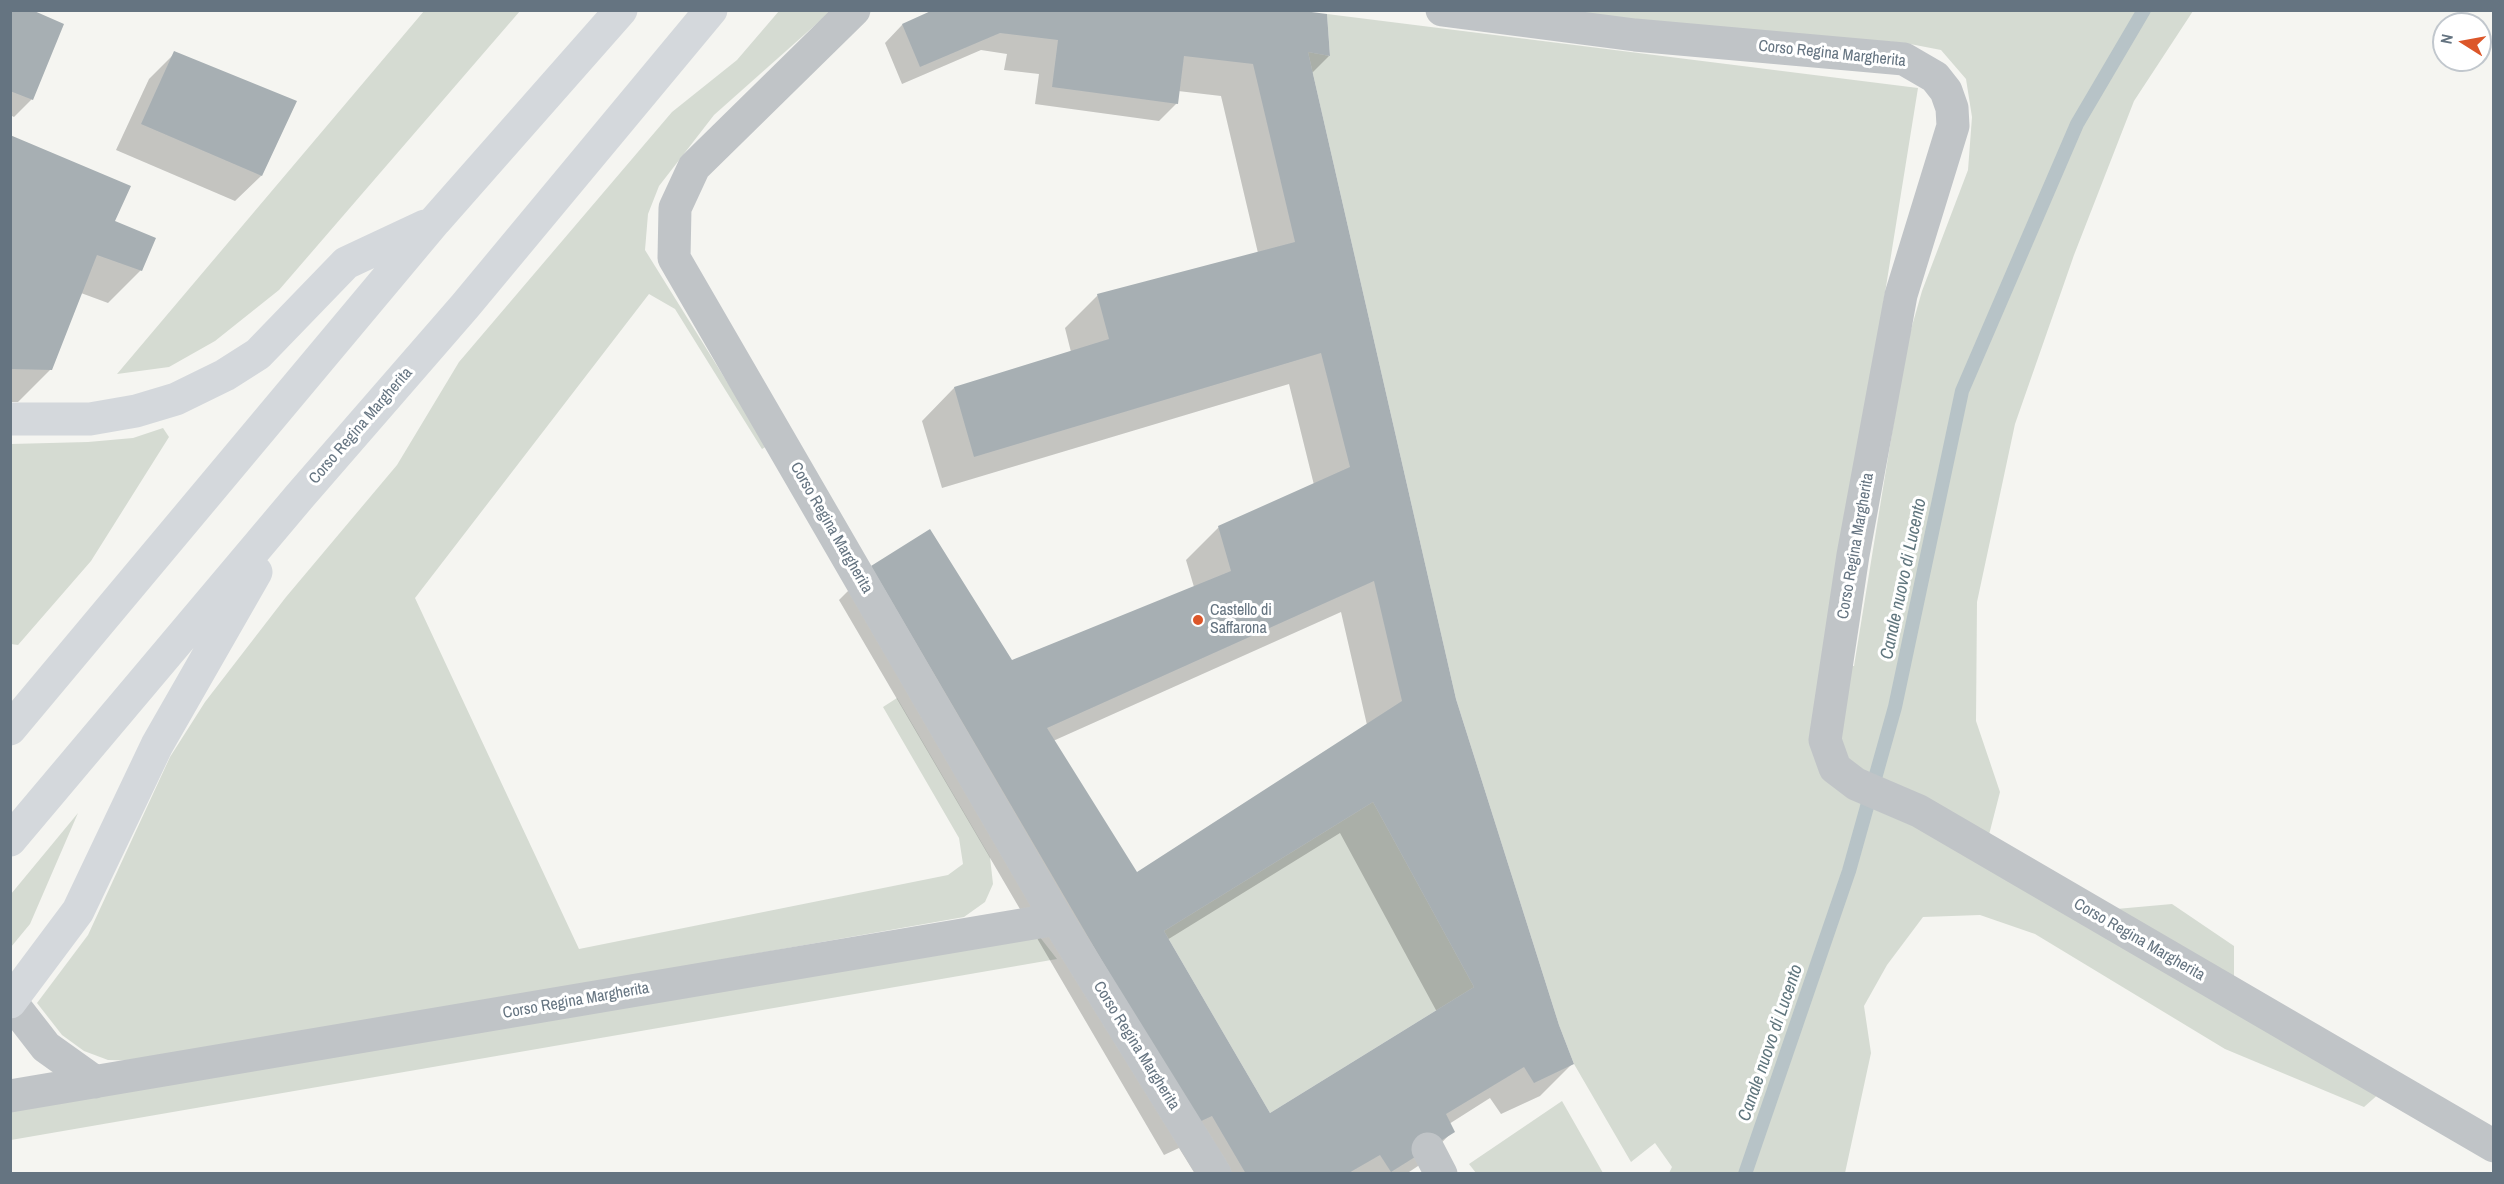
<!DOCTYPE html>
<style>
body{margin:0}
#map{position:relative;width:2504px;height:1184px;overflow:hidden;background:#f5f5f1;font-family:"Archivo Narrow",sans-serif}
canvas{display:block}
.frame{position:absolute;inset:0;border:12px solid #657481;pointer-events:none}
.north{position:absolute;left:2432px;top:12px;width:60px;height:60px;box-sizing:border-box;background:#fff;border:2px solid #c1c7cd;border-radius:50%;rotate:281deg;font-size:16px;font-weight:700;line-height:24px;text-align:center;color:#657481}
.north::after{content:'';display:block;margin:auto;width:21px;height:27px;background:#dc5629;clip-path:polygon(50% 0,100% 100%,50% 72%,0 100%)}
</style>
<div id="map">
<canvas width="2504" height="1184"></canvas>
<div class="frame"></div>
<div class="north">N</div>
</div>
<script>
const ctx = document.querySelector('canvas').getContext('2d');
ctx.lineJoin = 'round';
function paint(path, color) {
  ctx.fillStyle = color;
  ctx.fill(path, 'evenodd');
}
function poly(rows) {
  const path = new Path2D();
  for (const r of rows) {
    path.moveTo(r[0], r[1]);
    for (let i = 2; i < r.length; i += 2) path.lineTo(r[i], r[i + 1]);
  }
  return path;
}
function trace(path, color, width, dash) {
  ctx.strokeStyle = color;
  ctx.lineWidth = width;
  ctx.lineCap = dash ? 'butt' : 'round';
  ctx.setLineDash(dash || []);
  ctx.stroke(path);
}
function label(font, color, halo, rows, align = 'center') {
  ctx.font = font + ' "Archivo Narrow",sans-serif';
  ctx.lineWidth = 6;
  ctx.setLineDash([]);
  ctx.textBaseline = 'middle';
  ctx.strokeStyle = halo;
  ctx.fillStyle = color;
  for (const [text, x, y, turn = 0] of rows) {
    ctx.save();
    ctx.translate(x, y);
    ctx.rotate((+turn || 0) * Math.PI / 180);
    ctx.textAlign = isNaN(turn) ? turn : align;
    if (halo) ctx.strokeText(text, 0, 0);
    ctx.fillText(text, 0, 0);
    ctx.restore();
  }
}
paint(poly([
 [424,11,520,11,279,290,215,341,169,367,117,374],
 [779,11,831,11,714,115,659,186,648,214,645,250,767,446,762,449,675,309,649,294,415,598,579,949,948,875,963,864,959,838,883,707,897,698,990,857,993,884,985,902,964,917,146,1061,108,1060,84,1051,62,1035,37,1003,88,935,170,757,205,702,286,597,397,465,459,362,672,112,737,60],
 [1567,11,2193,11,2134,101,2074,255,2015,424,1977,602,1976,721,2000,792,1982,862,2072,913,2172,904,2234,946,2234,976,2381,1092,2364,1107,2225,1049,2035,934,1980,915,1923,917,1887,965,1864,1006,1871,1053,1845,1173,1669,1173,1672,1167,1655,1143,1631,1162,1574,1064,1559,1025,1456,699,1308,52,1330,56,1327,14,1918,88,1825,665,1854,666,1906,347,1922,291,1968,170,1972,117,1966,79,1941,50,1905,43,1641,21],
 [163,428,169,437,91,561,18,645,11,644,11,444,88,442,133,438],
 [1373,802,1474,987,1270,1113,1164,931],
 [78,813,30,924,11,947,11,894],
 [1039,936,1057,959,11,1140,11,1111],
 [1562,1101,1603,1173,1476,1173,1469,1164]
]), '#d5dbd2');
paint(poly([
 [10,10,32,99,14,117,10,115],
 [937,10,1284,10,1329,56,1312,73,1455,699,1558,1026,1572,1064,1540,1096,1501,1114,1490,1098,1449,1124,1453,1131,1421,1164,1406,1174,1195,1174,1179,1148,1164,1155,839,600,872,567,1011,661,1194,587,1186,560,1219,527,1314,485,1289,384,942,488,922,421,954,388,1071,352,1065,328,1098,295,1258,253,1221,96,1178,91,1177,103,1159,121,1035,104,1039,74,1004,70,1007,54,981,50,902,84,885,43,902,25],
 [1341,612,1367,725,1136,874,1053,741],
 [1340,833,1437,1012,1270,1116,1167,940],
 [175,53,295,101,261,176,235,201,116,150,149,79],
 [10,137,113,222,141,270,108,303,81,293,51,369,18,402,10,402]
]), '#0003');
trace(poly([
 [1745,1174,1849,871,1895,707,1962,391,2077,124,2144,10]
]), '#b7c3c7', 14);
paint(poly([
 [10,10,32,10,64,24,33,100,10,91],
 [933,10,1296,10,1327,14,1330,56,1308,52,1456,699,1559,1025,1574,1064,1534,1083,1524,1067,1446,1114,1455,1132,1391,1172,1380,1155,1347,1174,1246,1174,1212,1116,1197,1123,871,566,930,529,1012,660,1231,571,1218,526,1350,467,1321,353,974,457,954,387,1109,339,1097,294,1295,242,1253,64,1184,56,1178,104,1052,87,1058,40,1000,33,920,67,902,24],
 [1374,581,1402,701,1137,872,1047,728],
 [1373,802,1474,987,1270,1113,1164,931],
 [174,51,297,101,262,176,141,124],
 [10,135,131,186,115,221,156,238,142,271,97,255,52,370,10,369]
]), '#a7afb3');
trace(poly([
 [854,10,694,167,675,208,674,258,1057,919,1215,1174],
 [1442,10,1635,35,1904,59,1935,77,1946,91,1952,108,1953,126,1901,295,1853,555,1825,740,1835,768,1856,784,1919,811,2494,1146],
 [11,1002,46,1047,95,1082],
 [10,1096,1057,919],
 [1428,1149,1441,1174]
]), '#c0c4c7', 33);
trace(poly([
 [10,419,90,419,136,411,176,399,225,375,258,354,346,263,425,226],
 [10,729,435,221,621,10],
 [10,840,299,497,465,306,711,10],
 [10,1002,78,911,157,745,256,572]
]), '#d4d8dc', 33);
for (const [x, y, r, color] of [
 [1198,620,6,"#dc5629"]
]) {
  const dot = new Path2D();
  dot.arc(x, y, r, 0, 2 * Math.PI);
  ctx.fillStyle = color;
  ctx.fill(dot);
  trace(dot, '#fff', 2);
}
label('16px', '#657481', '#fff', [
 ["Corso Regina Margherita",1832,54,6],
 ["Corso Regina Margherita",361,426,-49],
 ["Corso Regina Margherita",831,528,60],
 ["Corso Regina Margherita",1856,546,-80],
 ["Corso Regina Margherita",2139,940,30],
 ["Corso Regina Margherita",576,1001,-10],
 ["Corso Regina Margherita",1136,1046,58]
]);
label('16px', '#657481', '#fff', [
 ["Castello di",1210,611],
 ["Saffarona",1210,629]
], 'left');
label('italic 18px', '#60767e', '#fff', [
 ["Canale nuovo di Lucento",1904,579,-78],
 ["Canale nuovo di Lucento",1771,1043,-71]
]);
</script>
